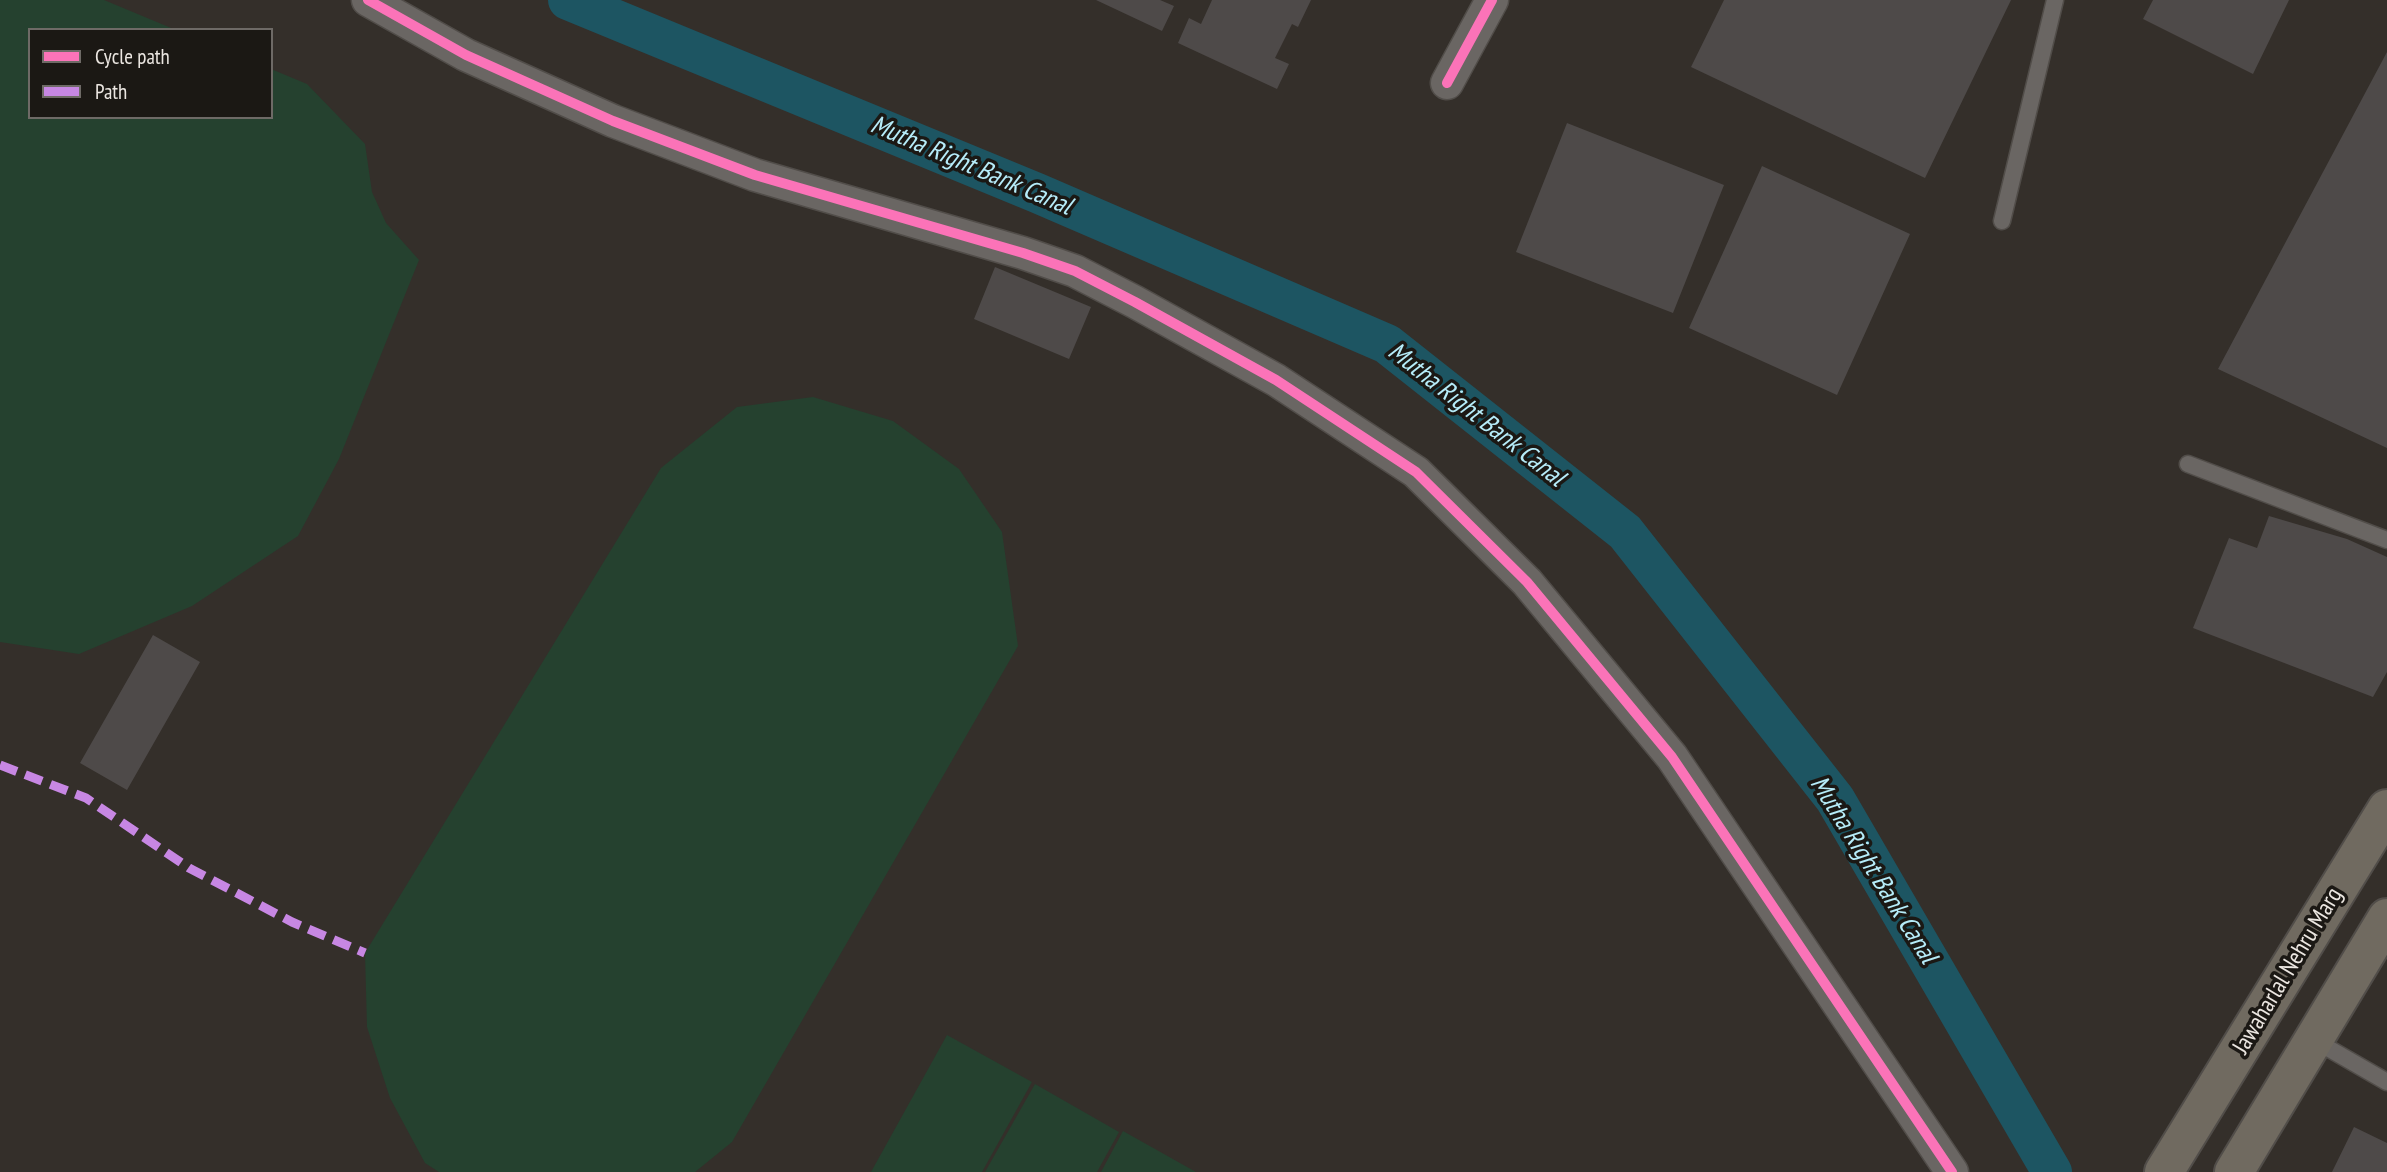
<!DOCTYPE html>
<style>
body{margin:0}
#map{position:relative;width:2387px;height:1172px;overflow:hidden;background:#342f2a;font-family:"PT Sans Narrow",sans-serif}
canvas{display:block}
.legend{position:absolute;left:28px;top:28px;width:245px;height:91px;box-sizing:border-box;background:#1b1814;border:2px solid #6e6a66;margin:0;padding:9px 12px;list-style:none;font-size:21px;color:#ebe6e1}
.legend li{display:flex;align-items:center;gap:14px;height:35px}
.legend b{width:35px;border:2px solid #6e6a66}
</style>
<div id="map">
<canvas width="2387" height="1172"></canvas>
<ul class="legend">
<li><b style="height:9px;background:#fb73b8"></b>Cycle path</li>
<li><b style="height:9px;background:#c787e3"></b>Path</li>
</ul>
</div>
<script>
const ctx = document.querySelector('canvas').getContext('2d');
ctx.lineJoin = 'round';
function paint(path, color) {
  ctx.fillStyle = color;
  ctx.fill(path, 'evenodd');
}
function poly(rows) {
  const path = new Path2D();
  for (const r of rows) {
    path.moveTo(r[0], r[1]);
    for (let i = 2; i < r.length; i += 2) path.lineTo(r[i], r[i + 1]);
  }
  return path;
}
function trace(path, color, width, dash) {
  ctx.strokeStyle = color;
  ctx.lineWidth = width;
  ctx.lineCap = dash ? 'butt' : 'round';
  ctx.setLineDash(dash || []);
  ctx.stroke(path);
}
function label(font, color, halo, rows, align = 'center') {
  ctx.font = font + ' "PT Sans Narrow",sans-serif';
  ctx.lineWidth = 7;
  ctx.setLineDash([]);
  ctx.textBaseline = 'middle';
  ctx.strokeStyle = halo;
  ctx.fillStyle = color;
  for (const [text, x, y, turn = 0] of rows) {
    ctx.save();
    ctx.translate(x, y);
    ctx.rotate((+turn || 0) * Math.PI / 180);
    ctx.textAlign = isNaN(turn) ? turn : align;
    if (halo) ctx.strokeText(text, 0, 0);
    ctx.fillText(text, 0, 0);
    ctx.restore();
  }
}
paint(poly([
 [0,0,104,0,176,30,30,30,30,117,271,117,271,69,307,84,365,144,372,192,386,223,419,260,339,459,298,536,192,606,79,654,0,642],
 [813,397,893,421,959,469,1002,532,1018,646,732,1142,695,1172,439,1172,425,1163,390,1098,367,1027,365,953,661,468,737,407],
 [947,1035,1032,1082,982,1172,871,1172],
 [1035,1084,1119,1132,1097,1172,985,1172],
 [1123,1131,1196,1172,1101,1172]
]), '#25412f');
trace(poly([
 [568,0,1037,193,1387,344,1625,532,1835,799,2052,1172]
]), '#1d5562', 40);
paint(poly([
 [1096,0,1160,0,1174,6,1162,31],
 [1212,0,1311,0,1298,27,1292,24,1275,58,1289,64,1277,89,1178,43,1189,18,1201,24],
 [1724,0,2011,0,1925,178,1691,67],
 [2153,0,2289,0,2253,74,2143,19],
 [2387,52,2387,448,2218,369],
 [1567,123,1724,185,1673,313,1516,252],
 [1762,166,1910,234,1837,395,1689,328],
 [995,267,1091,307,1069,359,974,319],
 [2269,516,2347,539,2387,557,2387,672,2373,697,2193,628,2229,538,2257,548],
 [153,635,200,662,127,790,80,763],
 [2354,1127,2387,1143,2387,1172,2332,1172]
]), '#4e4a49');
const service = poly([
 [2002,221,2055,0],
 [2188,464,2387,540],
 [2314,1040,2387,1082]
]);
const minor = poly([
 [368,0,466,55,613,121,755,175,1023,253,1075,271,1135,302,1276,380,1416,472,1527,582,1672,757,1952,1172],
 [1447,83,1492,0]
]);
const primary = poly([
 [2164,1172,2387,809],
 [2234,1172,2387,918]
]);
trace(service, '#514d49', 19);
trace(minor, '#514d49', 35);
trace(primary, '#514d49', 42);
trace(service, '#6a6663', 16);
trace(minor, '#6a6663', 32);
trace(primary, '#706a60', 38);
trace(poly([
 [0,765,86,798,189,868,292,922,365,953]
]), '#c787e3', 9, [18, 9]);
trace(poly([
 [368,0,466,55,613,121,755,175,1023,253,1075,271,1135,302,1276,380,1416,472,1527,582,1672,757,1952,1172],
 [1447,83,1492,0]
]), '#fb73b8', 10);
label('24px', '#ebe6e1', '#1b1814', [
 ["Jawaharlal Nehru Marg",2288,971,-59]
]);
label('italic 26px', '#b6ecf9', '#1b1814', [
 ["Mutha Right Bank Canal",971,166,23],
 ["Mutha Right Bank Canal",1476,415,38],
 ["Mutha Right Bank Canal",1873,870,58]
]);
</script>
